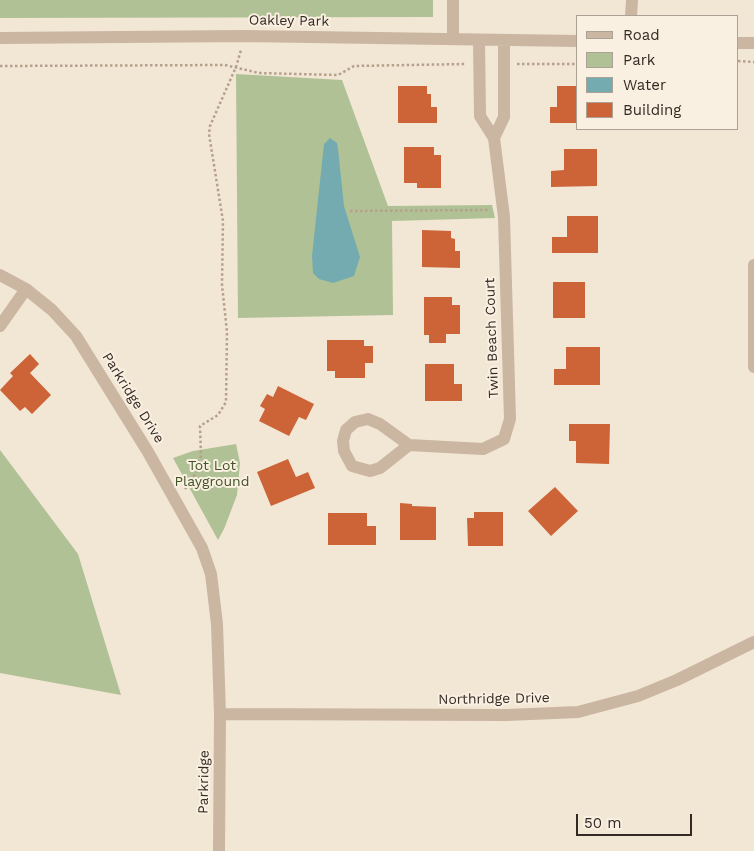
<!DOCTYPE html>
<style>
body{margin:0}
#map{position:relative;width:754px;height:851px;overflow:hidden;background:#f2e6d5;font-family:"Work Sans",sans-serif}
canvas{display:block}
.legend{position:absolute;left:576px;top:15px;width:162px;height:115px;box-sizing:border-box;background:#faf0e1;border:1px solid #aba195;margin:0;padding:6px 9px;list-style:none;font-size:15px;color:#342a24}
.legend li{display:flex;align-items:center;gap:10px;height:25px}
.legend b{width:25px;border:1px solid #aba195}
.scale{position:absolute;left:576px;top:814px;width:116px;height:22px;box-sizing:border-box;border:2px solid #342a24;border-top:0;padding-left:6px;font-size:15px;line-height:18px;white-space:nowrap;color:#342a24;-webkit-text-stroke:4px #faf0e1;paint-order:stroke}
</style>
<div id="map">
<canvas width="754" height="851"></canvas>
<ul class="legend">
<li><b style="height:6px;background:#cab6a1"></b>Road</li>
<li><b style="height:14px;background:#b0c195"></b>Park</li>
<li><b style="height:14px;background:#73abb0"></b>Water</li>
<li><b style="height:14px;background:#cd6438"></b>Building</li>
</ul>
<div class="scale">50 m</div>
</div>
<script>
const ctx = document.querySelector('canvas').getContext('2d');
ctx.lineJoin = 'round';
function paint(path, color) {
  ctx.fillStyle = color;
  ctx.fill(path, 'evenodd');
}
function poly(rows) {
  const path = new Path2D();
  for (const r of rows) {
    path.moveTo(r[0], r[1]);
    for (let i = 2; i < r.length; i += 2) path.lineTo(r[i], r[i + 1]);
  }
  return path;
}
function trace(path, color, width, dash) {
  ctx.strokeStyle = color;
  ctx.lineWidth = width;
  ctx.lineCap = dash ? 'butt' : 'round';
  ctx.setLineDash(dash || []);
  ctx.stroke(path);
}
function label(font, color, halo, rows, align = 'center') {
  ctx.font = font + ' "Work Sans",sans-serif';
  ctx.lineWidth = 4;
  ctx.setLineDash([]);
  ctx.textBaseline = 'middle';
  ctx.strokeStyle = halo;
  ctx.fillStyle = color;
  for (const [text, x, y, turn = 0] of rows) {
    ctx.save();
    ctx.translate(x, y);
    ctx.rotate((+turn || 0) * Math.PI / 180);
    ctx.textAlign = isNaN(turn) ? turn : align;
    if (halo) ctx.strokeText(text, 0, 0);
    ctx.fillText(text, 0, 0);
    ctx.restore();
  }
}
paint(poly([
 [0,0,433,0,433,17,0,18],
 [236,74,342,80,388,206,492,205,495,218,392,221,393,315,238,318],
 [236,444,240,463,237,495,224,529,218,540,173,458,193,451],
 [0,450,78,554,121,695,0,673]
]), '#b0c195');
paint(poly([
 [330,138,337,143,338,149,344,206,360,257,354,276,333,283,319,279,313,273,312,256,324,144]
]), '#73abb0');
paint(poly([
 [398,86,427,86,427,94,431,94,431,107,437,107,437,123,398,123],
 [557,86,578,86,578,123,550,123,550,107,557,107],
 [404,147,434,147,434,155,441,155,441,188,417,188,417,183,404,183],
 [564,149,597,149,597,186,551,187,551,171,564,170],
 [567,216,598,216,598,253,552,253,552,237,567,237],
 [422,230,451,231,451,238,455,239,455,251,460,251,460,268,422,267],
 [553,282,585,282,585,318,553,318],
 [424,297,452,297,452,305,460,305,460,334,446,334,446,343,429,343,429,335,424,335],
 [327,340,364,340,364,346,373,346,373,363,365,363,365,378,335,378,335,371,327,371],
 [566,347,600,347,600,385,554,385,554,369,566,369],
 [30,354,39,364,30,373,51,395,32,414,25,407,20,411,0,390,13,376,10,373],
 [425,364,454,364,454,384,462,384,462,401,425,401],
 [278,386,314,404,306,420,299,417,289,436,259,421,265,409,260,406,267,394,273,397],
 [569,424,610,424,609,464,576,463,576,441,569,441],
 [288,459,296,477,308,472,315,488,271,506,257,472],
 [555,487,578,511,551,536,528,511],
 [400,503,412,504,412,506,436,507,436,540,400,540],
 [474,512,503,512,503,546,468,546,467,518,474,518],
 [328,513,367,513,367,526,376,526,376,545,328,545]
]), '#cd6438');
trace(poly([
 [738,61,754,62],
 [517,64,578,64],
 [0,66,225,65,259,73,338,75,354,66,466,64],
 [350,211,489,210],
 [185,489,196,473,201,456,200,426,218,415,226,402,227,332,222,285,223,221,209,134,210,126,236,67,241,50]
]), '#b6a08b', 2.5, [2.5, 2.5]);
trace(poly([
 [453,0,453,39],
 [631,16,632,0],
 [0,38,243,36,578,41],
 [479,40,480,116,494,138,504,117,504,40],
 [738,43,754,43],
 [754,265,754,367],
 [0,275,26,289,52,310,76,336,148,452,202,548,211,574,217,624,220,714,219,851],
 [0,326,26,289],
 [409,445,380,468,370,471,352,466,344,451,343,441,346,430,355,422,368,419,380,424,409,445,483,449,504,439,510,419,504,217,494,138],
 [220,714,507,715,578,712,638,696,677,680,754,642]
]), '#cab6a1', 12);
label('14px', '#342a24', '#faf0e1', [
 ["Oakley Park",289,21,1],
 ["Twin Beach Court",492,338,-92],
 ["Parkridge Drive",133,398,58],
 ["Northridge Drive",494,699,-1],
 ["Parkridge",204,782,-89]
]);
label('14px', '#415327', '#faf0e1', [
 ["Tot Lot",212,466],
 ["Playground",212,482]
]);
</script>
